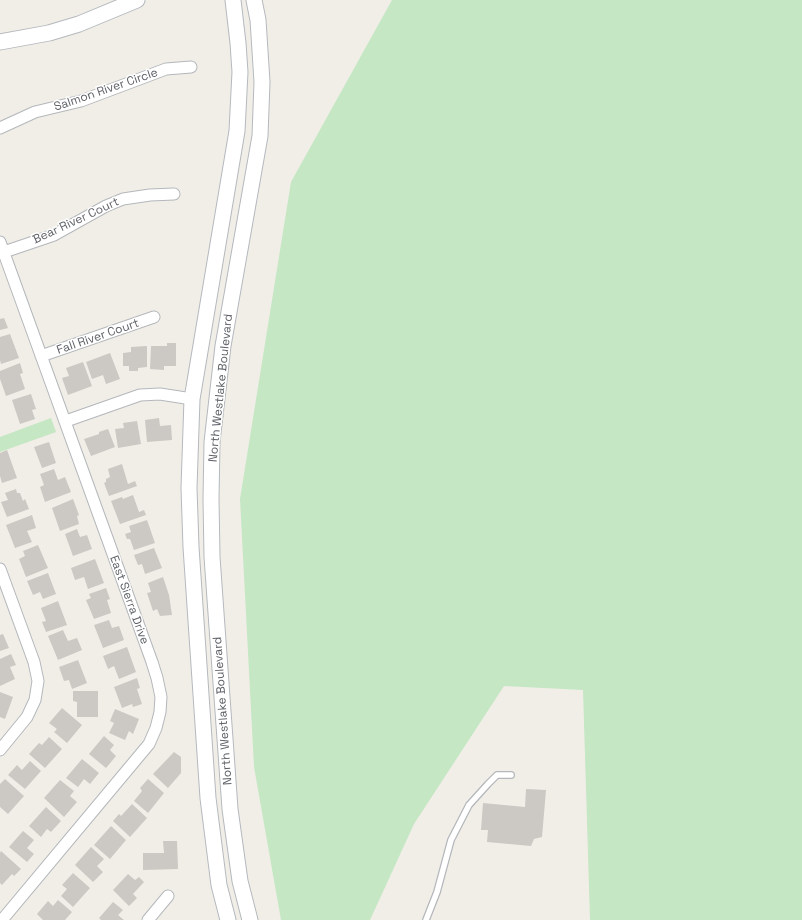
<!DOCTYPE html>
<style>
body{margin:0}
canvas{display:block;background:#f0eee7}
</style>
<canvas width="802" height="920"></canvas>
<script>
const ctx = document.querySelector('canvas').getContext('2d');
ctx.lineJoin = 'round';
function paint(path, color) {
  ctx.fillStyle = color;
  ctx.fill(path, 'evenodd');
}
function poly(rows) {
  const path = new Path2D();
  for (const r of rows) {
    path.moveTo(r[0], r[1]);
    for (let i = 2; i < r.length; i += 2) path.lineTo(r[i], r[i + 1]);
  }
  return path;
}
function trace(path, color, width, dash) {
  ctx.strokeStyle = color;
  ctx.lineWidth = width;
  ctx.lineCap = dash ? 'butt' : 'round';
  ctx.setLineDash(dash || []);
  ctx.stroke(path);
}
function label(font, color, halo, rows, align = 'center') {
  ctx.font = font + ' "Space Grotesk",sans-serif';
  ctx.lineWidth = 3;
  ctx.setLineDash([]);
  ctx.textBaseline = 'middle';
  ctx.strokeStyle = halo;
  ctx.fillStyle = color;
  for (const [text, x, y, turn = 0] of rows) {
    ctx.save();
    ctx.translate(x, y);
    ctx.rotate((+turn || 0) * Math.PI / 180);
    ctx.textAlign = isNaN(turn) ? turn : align;
    if (halo) ctx.strokeText(text, 0, 0);
    ctx.fillText(text, 0, 0);
    ctx.restore();
  }
}
paint(poly([
 [392,0,802,0,802,920,590,920,583,690,504,686,414,824,370,920,281,920,254,767,240,499,291,182],
 [51,418,56,432,0,452,0,437]
]), '#c5e7c4');
paint(poly([
 [4,318,8,328,0,330,0,319],
 [10,334,19,358,1,364,0,360,0,337],
 [167,343,176,343,176,366,164,366,164,370,150,369,151,346,167,346],
 [147,346,147,367,138,368,138,371,129,371,129,366,123,366,123,353,131,352,131,347],
 [110,353,120,379,106,384,103,375,92,379,86,362],
 [83,362,92,386,68,395,62,378,69,376,66,368],
 [20,363,23,373,20,374,25,389,6,396,0,379,0,371],
 [31,394,36,409,32,410,35,419,20,424,12,400],
 [159,418,160,426,171,425,172,440,147,442,145,420],
 [137,421,141,444,118,448,115,429,124,428,123,423],
 [108,429,115,447,91,456,84,439,99,434,99,432],
 [49,442,56,463,42,468,34,447],
 [7,450,17,478,2,483,0,476,0,453],
 [122,464,128,484,135,481,137,486,109,496,104,483,106,482,106,479,110,477,108,469],
 [54,469,58,480,65,477,71,492,45,502,40,487,44,485,40,474],
 [16,489,17,493,20,493,23,501,25,499,29,509,7,517,1,502,8,500,5,493],
 [133,495,139,512,144,510,146,515,120,524,111,501,122,497,123,499],
 [73,499,79,515,77,516,79,524,60,531,52,508],
 [32,515,36,528,27,531,32,542,15,548,6,525],
 [147,520,155,543,134,550,130,539,127,539,125,534,131,532,129,526],
 [77,529,80,537,87,535,92,549,73,556,65,534],
 [38,545,48,568,26,577,19,559,25,556,23,551],
 [154,548,162,568,145,574,142,564,138,565,134,555],
 [95,559,104,583,88,589,84,577,75,580,71,568],
 [48,573,56,594,43,599,40,592,33,595,27,581],
 [163,577,169,595,172,615,160,616,157,609,153,611,147,593,151,592,148,583],
 [106,588,110,599,107,600,111,613,94,619,86,600,91,598,89,594],
 [58,601,67,625,46,632,42,622,46,621,41,608],
 [109,620,112,628,119,626,124,640,103,648,94,625],
 [63,630,68,641,77,638,82,650,58,660,48,636],
 [3,634,9,648,0,651,0,635],
 [127,647,136,672,119,679,114,666,108,669,103,656],
 [11,654,16,665,10,667,15,679,0,686,0,659],
 [78,660,87,683,72,689,69,680,64,681,59,667],
 [137,678,140,688,137,689,142,704,133,707,132,704,122,708,114,687],
 [73,691,98,691,98,717,77,717,77,702,73,701],
 [0,692,13,697,5,719,0,717],
 [62,708,82,725,67,743,54,732,57,729,49,723],
 [115,709,139,719,133,734,129,731,125,740,109,733,114,723,110,721],
 [104,736,114,745,110,750,116,756,106,768,89,754],
 [49,737,62,749,45,768,29,754,39,743,42,745],
 [174,752,181,757,181,773,168,788,153,774],
 [82,759,99,773,90,784,84,779,78,787,66,778],
 [30,761,41,771,25,789,8,775,17,765,22,770],
 [5,779,24,796,8,814,0,807,0,784],
 [148,779,164,793,148,813,134,801,142,791,140,788],
 [60,780,74,791,70,796,77,802,64,817,44,798],
 [526,789,546,790,542,837,534,839,531,846,487,842,488,830,481,830,483,803,525,807],
 [132,804,147,818,130,837,113,821,119,814,121,816],
 [46,807,61,821,51,832,47,829,41,837,29,826],
 [111,826,126,840,110,859,94,845],
 [23,831,34,840,27,848,34,854,27,862,9,847],
 [163,841,177,841,178,869,143,870,143,853,164,853],
 [91,847,104,859,97,866,103,872,93,882,75,865],
 [1,851,21,869,14,876,12,874,2,885,0,883,0,853],
 [73,873,90,888,73,907,61,896,67,889,62,885],
 [128,874,135,880,139,877,144,882,133,894,137,898,129,906,113,890],
 [58,900,72,912,65,920,43,920,37,914,48,901,53,906],
 [113,902,123,910,118,915,124,920,101,920,99,918]
]), '#ccc8c4');
const lane = poly([
 [426,920,437,892,451,840,469,805,488,784,497,775,511,775]
]);
const street = poly([
 [0,128,35,112,81,101,166,69,191,67],
 [0,242,152,662,157,678,161,697,160,712,156,728,149,744,2,920],
 [4,252,54,235,106,206,123,199,150,195,174,194],
 [41,356,154,317],
 [66,421,140,395,160,394,192,399],
 [0,569,34,662,38,681,35,700,27,717,0,750],
 [148,920,168,896]
]);
const secondary = poly([
 [0,42,49,33,79,24,137,0],
 [228,920,219,885,208,798,191,547,189,488,192,399,237,131,240,72,238,43,233,0],
 [250,920,240,881,230,809,212,557,211,499,212,442,223,346,260,136,262,82,258,20,254,0]
]);
trace(lane, '#b4b7bb', 8);
trace(street, '#b4b7bb', 13);
trace(secondary, '#b5b9be', 17);
trace(lane, '#fff', 5.5);
trace(street, '#fff', 11);
trace(secondary, '#fff', 15);
label('12px', '#5e6267', '#fff', [
 ["Salmon River Circle",106,90,-19],
 ["Bear River Court",76,221,-25],
 ["Fall River Court",98,337,-19],
 ["North Westlake Boulevard",221,388,-84],
 ["East Sierra Drive",129,600,70],
 ["North Westlake Boulevard",223,711,-94]
]);
</script>
